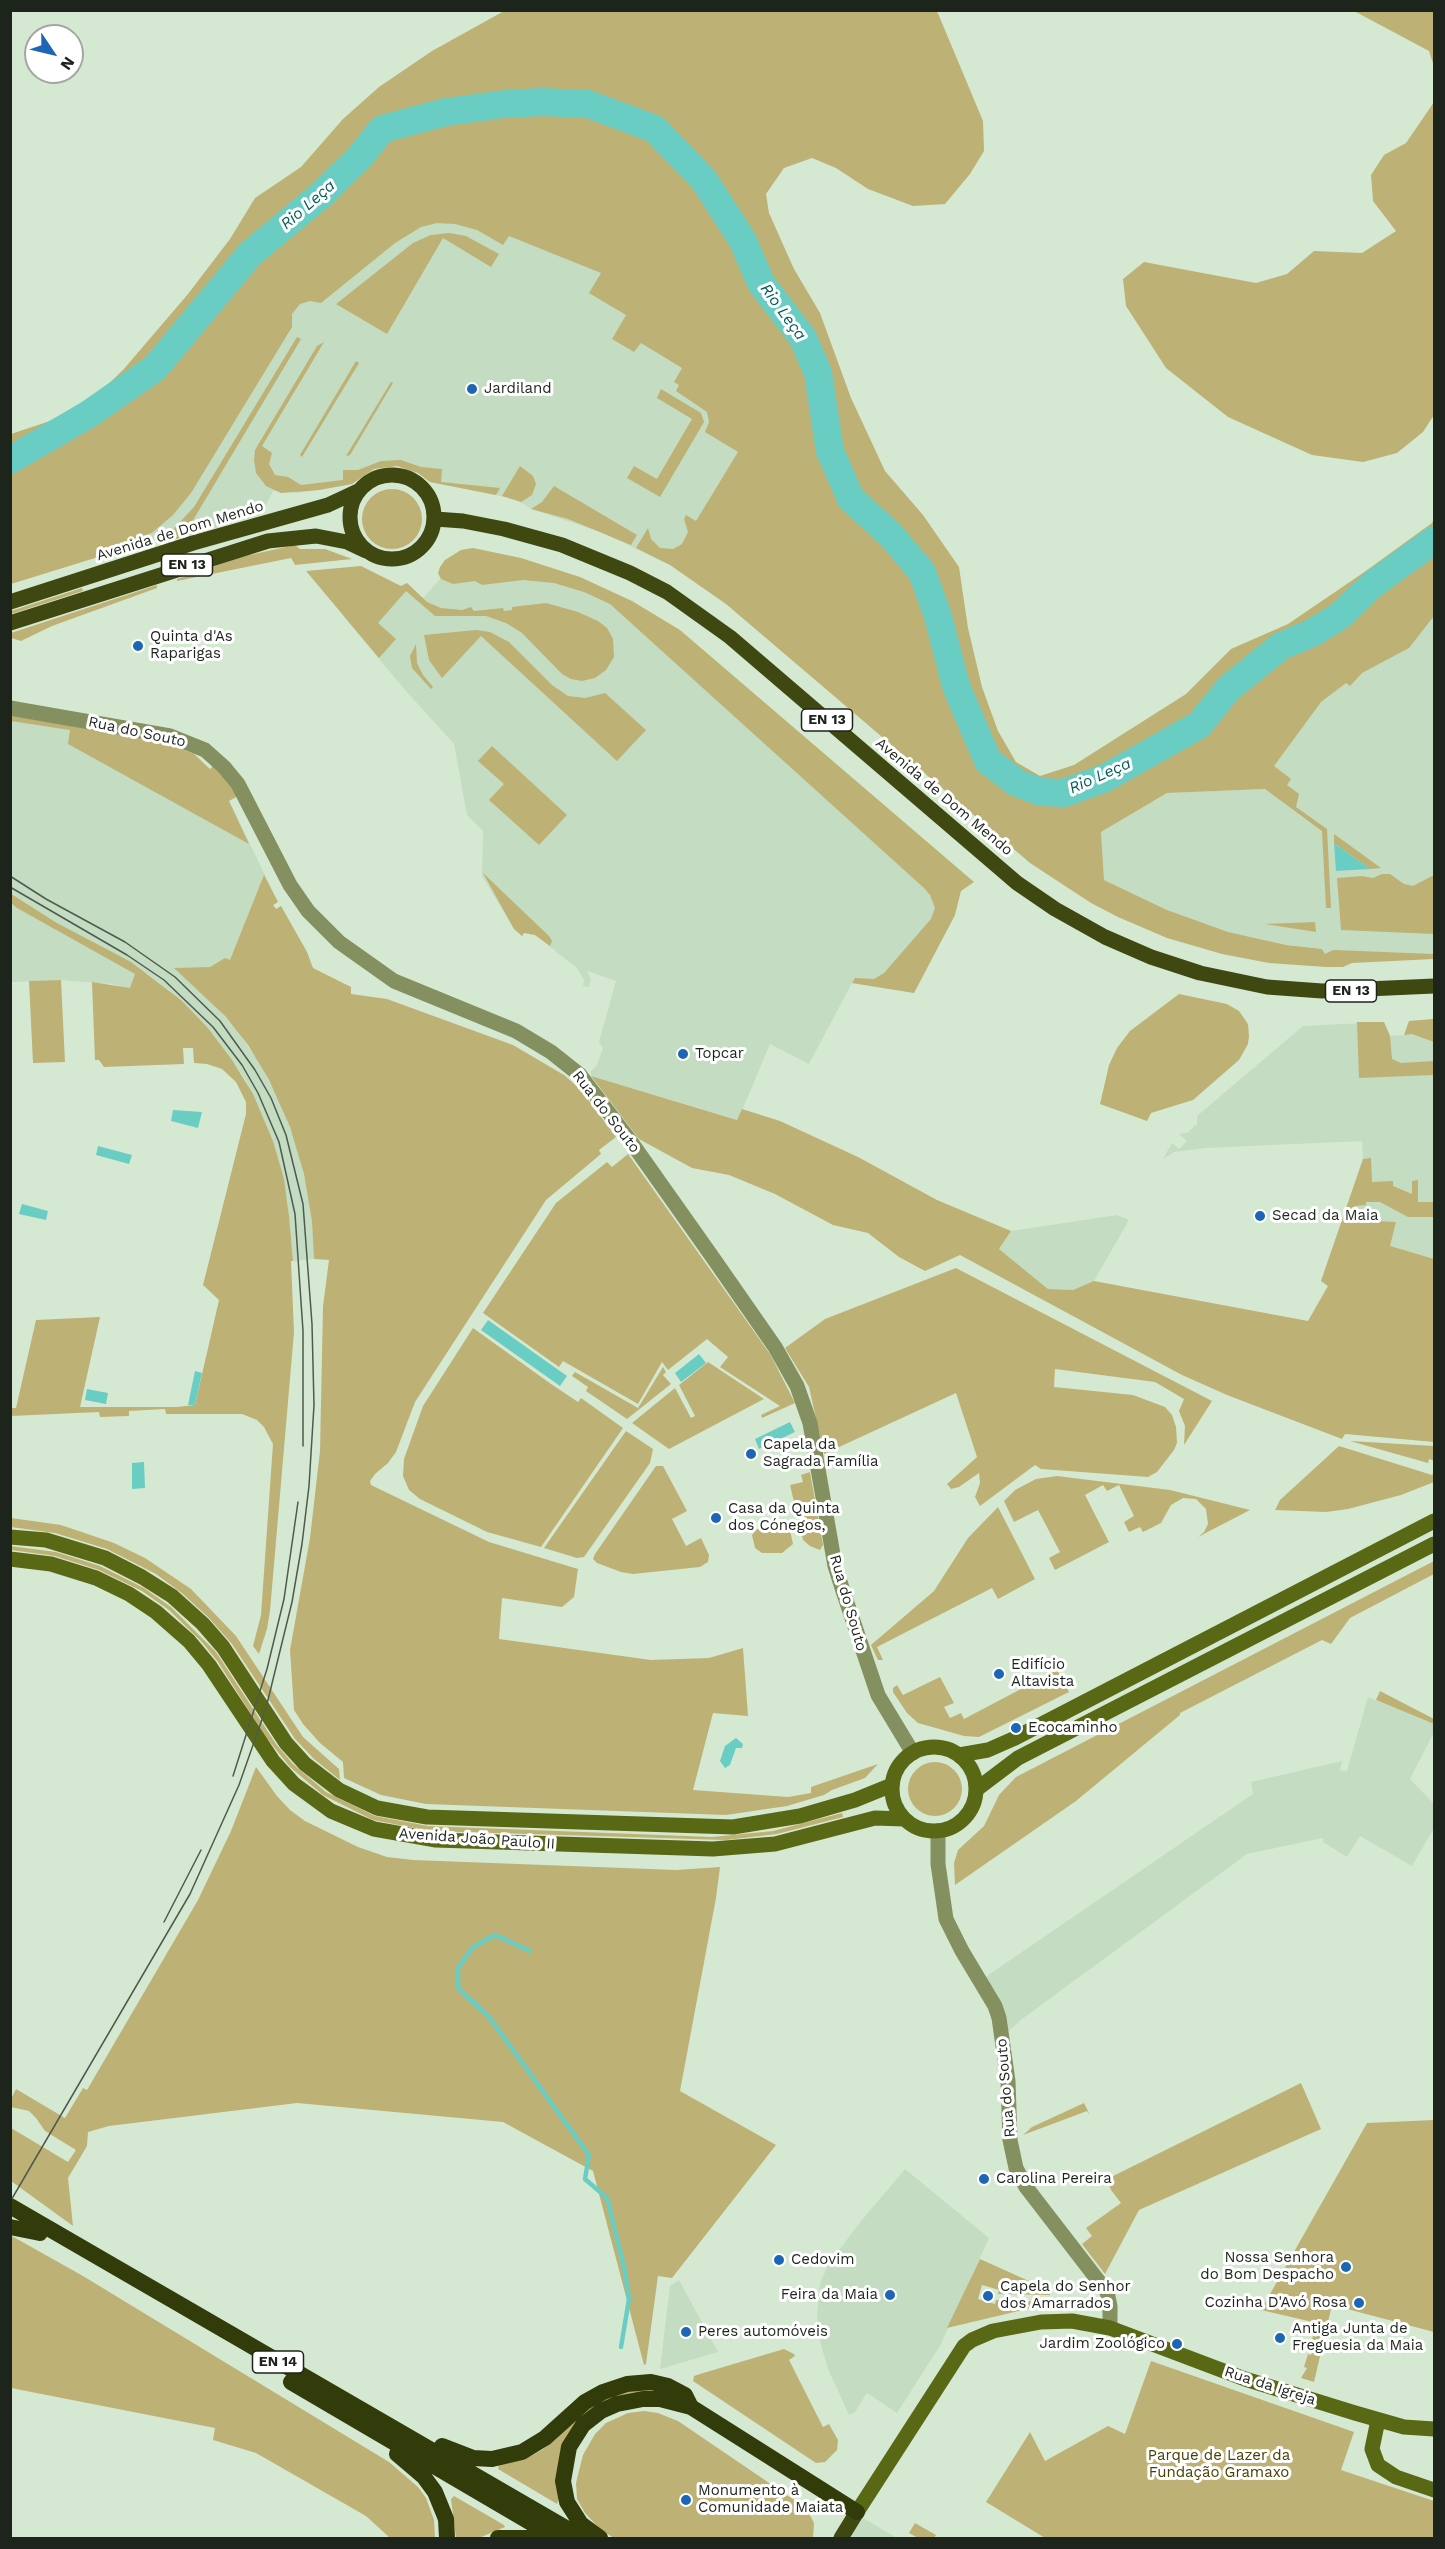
<!DOCTYPE html>
<meta charset="utf-8">
<style>
body{margin:0}
#map{position:relative;width:1445px;height:2549px;overflow:hidden;background:#d5e9d2;font-family:"Work Sans",sans-serif}
canvas{display:block}
.frame{position:absolute;inset:0;border:12px solid #1c241b;pointer-events:none}
.north{position:absolute;left:24px;top:24px;width:60px;height:60px;box-sizing:border-box;background:#fff;border:2px solid #a4a7a4;border-radius:50%;rotate:125deg;font-size:16px;font-weight:700;line-height:24px;text-align:center;color:#1c241b}
.north::after{content:'';display:block;margin:auto;width:21px;height:27px;background:#1d65b5;clip-path:polygon(50% 0,100% 100%,50% 72%,0 100%)}
</style>
<div id="map">
<canvas width="1445" height="2549"></canvas>
<div class="frame"></div>
<div class="north">N</div>
</div>
<script>
const ctx = document.querySelector('canvas').getContext('2d');
ctx.lineJoin = 'round';
function paint(path, color) {
  ctx.fillStyle = color;
  ctx.fill(path, 'evenodd');
}
function poly(rows) {
  const path = new Path2D();
  for (const r of rows) {
    if (r.length === 3) {
      path.moveTo(r[0] + r[2], r[1]);
      path.arc(r[0], r[1], r[2], 0, 2 * Math.PI);
      continue;
    }
    path.moveTo(r[0], r[1]);
    for (let i = 2; i < r.length; i += 2) path.lineTo(r[i], r[i + 1]);
  }
  return path;
}
function trace(path, color, width, dash) {
  ctx.strokeStyle = color;
  ctx.lineWidth = width;
  ctx.lineCap = dash ? 'butt' : 'round';
  ctx.setLineDash(dash || []);
  ctx.stroke(path);
}
function label(font, color, halo, rows, align = 'center') {
  ctx.font = font + ' "Work Sans",sans-serif';
  ctx.lineWidth = 6;
  ctx.setLineDash([]);
  ctx.textBaseline = 'middle';
  ctx.strokeStyle = halo;
  ctx.fillStyle = color;
  for (const [text, x, y, turn = 0] of rows) {
    ctx.save();
    ctx.translate(x, y);
    ctx.rotate((+turn || 0) * Math.PI / 180);
    ctx.textAlign = isNaN(turn) ? turn : align;
    if (halo) ctx.strokeText(text, 0, 0);
    ctx.fillText(text, 0, 0);
    ctx.restore();
  }
}
paint(poly([
 [444,199,628,272,758,433,670,565,601,532,531,509,515,499,430,482,418,473,397,466,374,469,352,484,319,490,297,493,273,491,261,515,169,541,121,550,158,489,317,272],
 [459,558,493,562,612,600,955,915,914,993,852,983,809,1064,770,1044,738,1120,591,1076,591,1071,597,1065,603,1048,599,1042,616,981,587,971,591,979,589,987,583,986,584,980,577,968,535,935,524,933,522,936,514,929,482,876,483,831,467,815,454,744,406,691,343,616,407,583,423,598],
 [1434,589,1434,959,1325,954,1322,949,1286,945,1227,932,1167,910,1104,880,1101,832,1167,793,1265,789,1269,792,1263,750],
 [11,715,166,743,194,754,216,775,223,788,278,902,273,905,276,909,281,906,307,952,181,973,213,1003,237,1031,258,1061,276,1094,295,1140,304,1174,312,1222,314,1259,293,1261,287,1199,273,1141,245,1079,208,1028,181,1000,148,974,57,923,11,893],
 [10,903,135,974,131,989,112,984,61,980,11,982],
 [1434,1019,1434,1362,1308,1321,1328,1286,1321,1281,1363,1159,1362,1141,1206,1148,1174,1152,1163,1159,1172,1143,1179,1149,1187,1141,1179,1134,1187,1133,1197,1124,1197,1116,1303,1026,1384,1022,1390,1036,1404,1035,1409,1021],
 [1117,1215,1129,1220,1094,1281,1073,1290,1048,1289,999,1249,1011,1231],
 [1368,1697,1434,1724,1434,1732,1410,1779,1434,1804,1434,1828,1412,1866,1360,1836,1347,1857,1323,1842,1323,1838,1247,1854,1022,2019,1004,2035,981,1980,1253,1794,1251,1782,1342,1761,1340,1770,1347,1771],
 [905,2169,989,2238,941,2344,897,2413,867,2393,855,2412,849,2415,828,2369,821,2345,817,2316,820,2284,828,2265,857,2226],
 [679,2280,718,2352,660,2369,670,2286],
 [858,2515,897,2538,844,2538]
]), '#c4dcc1');
paint(poly([
 [504,11,937,11,983,121,984,151,970,174,945,204,913,206,868,189,836,168,812,158,784,168,766,194,769,213,794,269,820,313,851,398,885,471,923,515,959,567,968,628,982,687,998,731,1016,762,1040,776,1074,765,1186,694,1231,649,1288,624,1363,573,1432,523,1434,518,1434,616,1409,648,1362,673,1350,686,1346,683,1321,702,1274,766,1291,779,1287,785,1299,794,1296,807,1327,829,1331,908,1326,908,1322,831,1265,789,1167,793,1101,832,1104,880,1167,910,1228,932,1286,945,1322,949,1325,954,1333,950,1434,954,1434,959,1352,963,1343,967,1326,967,1269,963,1222,954,1167,938,1118,917,1091,903,1030,863,726,604,670,565,636,548,648,528,651,539,660,548,673,549,682,544,688,532,684,519,686,515,696,521,738,452,705,432,709,422,707,412,676,391,679,385,674,382,682,368,641,343,634,352,612,339,626,315,589,293,601,273,509,236,503,245,477,230,455,224,437,223,421,227,395,243,321,303,310,301,300,304,292,314,292,327,191,493,173,515,153,532,121,550,11,584,11,434,80,411,123,370,188,294,230,239,255,198,301,167,343,119,379,87,432,51],
 [1354,11,1434,11,1434,66,1429,51],
 [1434,102,1434,415,1423,432,1397,453,1363,462,1312,455,1228,417,1166,368,1126,306,1123,279,1144,262,1256,283,1287,274,1314,251,1362,253,1396,231,1373,201,1371,175,1384,155,1406,143],
 [449,233,466,236,499,254,491,267,443,238,387,334,336,304,413,243,431,235],
 [297,337,301,339,183,537,168,541,167,536,194,507],
 [324,342,262,446,272,453,269,464,275,475,288,477,301,485,343,480,343,470,358,470,381,461,401,460,421,467,442,469,441,482,500,488,496,495,430,482,418,473,397,466,374,469,352,484,319,490,281,493,266,486,256,473,254,460,255,450,317,346],
 [356,361,359,363,302,457,300,455],
 [391,382,393,383,350,455,346,456],
 [661,389,701,413,704,422,660,497,627,478,634,466,657,479,692,419,657,398],
 [520,466,533,476,536,484,532,495,521,502,502,496],
 [554,486,637,535,631,545,568,519,531,509,542,502],
 [392,519,30],
 [295,545,300,549,325,549,352,559,295,565,291,558,177,581,177,579,245,556],
 [473,548,521,558,580,577,632,601,680,630,974,882,961,891,955,915,914,993,852,983,855,978,874,979,884,973,931,919,935,908,930,895,924,888,610,604,584,592,554,583,523,580,482,585,475,581,453,584,441,579,438,573,440,567,445,560,461,550],
 [361,566,401,586,407,583,427,602,441,608,462,610,471,607,474,611,503,608,504,611,512,610,512,607,546,603,578,612,598,621,607,628,613,639,614,657,606,670,595,678,582,681,571,679,562,674,522,633,506,623,486,616,435,616,406,591,378,623,396,639,379,658,306,571],
 [157,585,157,588,52,626,21,641,11,638,11,633],
 [82,588,83,591,11,614,11,611],
 [476,630,490,632,509,642,552,685,568,696,585,698,605,693,646,730,617,761,481,636,442,678,429,660,424,635],
 [416,644,417,663,423,675,433,687,431,689,412,668,410,656],
 [10,715,166,743,194,754,210,769,214,765,217,768,238,796,229,801,249,844,68,744,70,730,11,721],
 [492,746,567,815,539,845,489,800,504,784,478,761],
 [1334,834,1381,868,1370,869,1334,843],
 [483,873,549,936,552,941,550,946,535,935,524,933,522,936,514,929],
 [1382,874,1390,874,1404,884,1413,886,1434,875,1434,934,1341,930,1337,878,1362,876,1373,878],
 [264,875,278,902,273,905,276,909,281,906,307,952,313,968,351,987,351,994,387,999,513,1045,564,1075,580,1089,616,1137,599,1150,601,1154,546,1200,415,1402,396,1452,388,1463,375,1474,370,1481,371,1485,489,1542,578,1569,574,1597,562,1607,502,1598,499,1639,651,1660,709,1658,743,1648,748,1716,713,1713,693,1790,788,1797,811,1793,811,1787,878,1764,865,1778,832,1790,824,1795,787,1806,726,1815,426,1804,381,1795,344,1778,343,1762,320,1743,303,1724,294,1710,290,1650,310,1538,320,1451,323,1306,329,1260,314,1259,312,1222,304,1174,290,1127,269,1080,248,1045,225,1016,174,968,210,967,225,958,230,960],
 [10,893,57,923,131,962,181,1000,208,1028,232,1060,253,1094,273,1141,284,1179,289,1216,293,1261,291,1261,294,1332,270,1611,267,1629,259,1654,253,1646,261,1615,273,1444,264,1427,257,1420,242,1414,166,1414,165,1409,129,1411,129,1416,100,1417,99,1412,11,1416,11,1408,16,1408,36,1320,100,1317,80,1407,177,1407,195,1405,219,1300,203,1285,246,1114,246,1102,236,1082,222,1069,207,1064,194,1063,193,1048,183,1048,184,1064,104,1067,99,1060,95,1060,92,982,130,988,135,974,17,908,11,903],
 [1315,922,1316,932,1265,924],
 [61,980,65,1062,33,1063,29,981],
 [1179,994,1227,1004,1239,1011,1248,1024,1249,1036,1248,1044,1239,1060,1193,1100,1151,1113,1147,1121,1100,1104,1109,1065,1117,1048,1130,1031],
 [1434,1019,1434,1042,1412,1034,1404,1035,1409,1021],
 [1357,1022,1384,1022,1390,1036,1392,1059,1401,1063,1434,1061,1434,1075,1359,1078],
 [591,1076,737,1120,742,1109,780,1121,858,1157,937,1200,1011,1231,999,1249,1048,1289,1073,1290,1094,1281,1308,1321,1328,1286,1321,1281,1363,1159,1371,1158,1372,1182,1393,1181,1393,1186,1412,1194,1412,1181,1418,1180,1418,1202,1434,1202,1434,1217,1408,1217,1380,1202,1366,1202,1366,1205,1354,1206,1355,1217,1366,1216,1373,1221,1396,1222,1390,1246,1434,1259,1434,1442,1345,1434,1342,1439,1227,1395,1182,1375,960,1255,925,1271,899,1257,868,1233,833,1225,775,1194,729,1175,692,1168,639,1139],
 [628,1154,770,1354,795,1403,762,1418,761,1415,780,1406,720,1367,728,1357,707,1339,668,1370,662,1362,638,1404,563,1361,559,1367,483,1313,556,1203,607,1162,612,1167],
 [956,1268,1056,1320,1212,1401,1184,1445,1185,1426,1179,1411,1184,1399,1155,1382,1055,1369,1054,1387,1133,1395,1165,1407,1172,1415,1176,1427,1177,1443,1174,1450,1157,1472,1148,1477,1041,1469,1035,1465,980,1506,975,1497,980,1483,979,1473,959,1487,951,1489,947,1484,977,1457,956,1393,824,1454,809,1387,785,1348,825,1319],
 [473,1328,551,1384,578,1402,581,1398,623,1428,541,1547,487,1532,420,1499,409,1490,403,1476,404,1459,423,1406],
 [708,1362,764,1399,669,1449,632,1423,675,1388,691,1418,695,1416,679,1385],
 [663,1367,666,1372,663,1375,671,1384,627,1419,586,1391,588,1387,572,1376,575,1372,638,1408],
 [626,1431,653,1449,650,1463,584,1557,577,1558,544,1548],
 [1350,1441,1434,1446,1434,1461,1429,1459,1428,1463],
 [1339,1446,1432,1475,1434,1472,1434,1482,1401,1495,1348,1509,1326,1512,1275,1510,1280,1500],
 [656,1466,663,1466,687,1511,672,1519,686,1546,701,1538,709,1555,708,1562,700,1567,633,1574,621,1572,597,1563,593,1559,595,1554],
 [810,1472,823,1545,820,1550,810,1546,803,1540,790,1485,803,1482,801,1475],
 [1057,1476,1170,1490,1250,1510,1198,1537,1204,1532,1208,1524,1206,1509,1196,1499,1183,1498,1171,1505,1161,1523,1143,1532,1140,1527,1129,1532,1124,1522,1134,1516,1119,1485,1107,1491,1103,1485,1085,1495,1109,1542,1055,1570,1049,1558,1060,1552,1038,1510,1014,1522,1004,1501,1015,1490,1036,1479],
 [998,1507,1035,1579,998,1599,992,1588,877,1647,883,1660,878,1660,871,1645,934,1591,968,1538],
 [11,1518,61,1525,114,1543,145,1558,191,1589,236,1636,303,1737,339,1769,340,1780,314,1759,295,1739,232,1644,209,1618,183,1594,156,1574,107,1549,55,1533,11,1527],
 [777,1519,789,1525,793,1544,782,1553,762,1553,755,1548,752,1535,756,1530],
 [10,1546,56,1552,100,1566,144,1588,171,1607,216,1652,276,1744,293,1764,326,1792,375,1816,428,1826,712,1837,773,1831,842,1813,843,1817,777,1834,726,1840,430,1831,373,1820,323,1795,290,1767,265,1736,218,1662,201,1641,169,1610,142,1591,99,1570,55,1556,11,1550],
 [1434,1561,1434,1574,1350,1618,1331,1644,1322,1640,1180,1713,1180,1715,1076,1801,955,1885,954,1863,958,1850,984,1826,999,1795,1016,1777],
 [1057,1670,1069,1692,979,1737,964,1736,918,1723,907,1713,893,1692,893,1688,897,1685,903,1695,940,1677,954,1703,944,1707,950,1718,961,1713,964,1719],
 [1380,1691,1434,1719,1434,1724,1376,1700],
 [935,1789,27],
 [256,1767,277,1796,290,1810,305,1821,358,1847,387,1857,413,1860,676,1870,720,1867,716,1898,680,2091,776,2145,672,2278,658,2276,646,2364,644,2365,593,2171,503,2122,297,2103,109,2126,88,2132,87,2146,68,2178,73,2226,11,2181,11,2128,68,2162,76,2150,45,2131,36,2118,29,2111,11,2107,11,2099,16,2089,65,2118,83,2088,87,2090,198,1900,231,1831],
 [1301,2083,1321,2129,1139,2210,1105,2274,1082,2244,1092,2236,1086,2228,1121,2203,1111,2190,1107,2179],
 [1084,2103,1090,2115,1087,2111,1023,2135,1032,2127],
 [1434,2120,1434,2332,1332,2305,1314,2382,1301,2378,1307,2368,1304,2367,1308,2354,1311,2355,1313,2350,1309,2349,1313,2336,1317,2337,1318,2332,1315,2331,1317,2323,1261,2310,1367,2123],
 [10,2235,83,2276,389,2462,418,2487,426,2498,434,2520,435,2538,390,2538,366,2516,256,2453,213,2440,215,2428,11,2388],
 [980,2259,1051,2291,1050,2295,998,2294,999,2290,982,2285,978,2299,995,2304,996,2300,1049,2302,1048,2304,947,2328],
 [784,2349,794,2354,795,2356,789,2360,823,2427,829,2424,838,2440,837,2450,825,2462,816,2463,693,2381,694,2376,700,2374],
 [1151,2361,1354,2432,1341,2470,1434,2501,1434,2538,1045,2538,986,2502,1030,2432,1045,2461,1108,2426,1125,2434],
 [659,2389,588,2413,557,2504,498,2469,499,2465,527,2458,542,2450,556,2439,580,2413,615,2393],
 [644,2411,658,2413,678,2421,806,2508,814,2523,813,2538,614,2538,601,2530,585,2513,577,2499,576,2483,583,2455,595,2434,606,2423,628,2413],
 [454,2496,504,2525,505,2527,479,2538,456,2538,451,2499],
 [915,2523,936,2535,934,2538,918,2538,909,2533]
]), '#beb175');
paint(poly([
 [1334,843,1370,869,1336,871],
 [173,1110,202,1112,198,1128,171,1121],
 [98,1146,132,1155,129,1164,96,1155],
 [22,1204,48,1211,46,1220,19,1214],
 [488,1320,567,1376,560,1386,481,1330],
 [699,1354,706,1363,681,1382,675,1373],
 [195,1371,202,1373,195,1405,188,1405],
 [87,1389,108,1393,106,1404,85,1400],
 [790,1422,795,1432,759,1449,755,1439],
 [144,1462,145,1488,132,1489,132,1463],
 [736,1738,743,1744,742,1748,736,1748,730,1765,725,1768,720,1761,725,1746]
]), '#6acdc3');
trace(poly([
 [530,1951,495,1935,473,1947,458,1968,458,1988,489,2017,589,2155,585,2179,607,2198,624,2267,629,2299,621,2347]
]), '#6acdc3', 4.5);
trace(poly([
 [10,460,89,414,155,368,250,254,321,195,360,157,382,129,446,112,504,104,541,102,588,104,655,129,704,180,743,241,761,283,803,338,818,373,830,451,851,499,890,534,922,572,938,616,956,686,988,761,1017,783,1041,792,1064,793,1105,778,1199,725,1229,688,1281,646,1312,633,1341,615,1372,585,1434,540]
]), '#6acdc3', 28);
trace(poly([
 [10,708,170,736,205,750,224,767,238,784,290,885,308,911,339,942,394,981,516,1031,551,1052,580,1075,629,1139,711,1255,775,1347,797,1386,810,1423,835,1566,843,1591,878,1695,913,1753],
 [938,1831,938,1864,946,1919,962,1951,995,2006,999,2018,1008,2081,1010,2140,1016,2168,1026,2187,1107,2292,1110,2306,1110,2328]
]), '#849060', 15);
trace(poly([
 [10,1537,46,1540,105,1558,142,1577,172,1596,203,1624,223,1647,286,1743,305,1764,339,1790,377,1808,427,1817,733,1827,800,1816,855,1800,892,1785],
 [10,1559,51,1564,96,1578,129,1594,156,1612,189,1641,209,1665,273,1761,294,1784,331,1811,374,1829,436,1840,713,1849,775,1844,875,1818,904,1819],
 [934,1789,42],
 [959,1755,988,1750,1013,1739,1434,1521],
 [977,1789,1018,1758,1434,1544],
 [1378,2420,1372,2449,1378,2465,1396,2477,1434,2490],
 [857,2512,964,2346,972,2340,993,2331,1041,2322,1072,2321,1110,2328,1245,2379,1355,2413,1404,2427,1434,2429]
]), '#596815', 15);
trace(poly([
 [392,517,42],
 [435,519,463,521,504,529,562,545,630,573,667,592,730,637,1017,883,1055,909,1105,937,1151,957,1200,973,1267,987,1322,991,1434,986],
 [10,602,193,543,328,505,358,491],
 [10,623,268,541,316,536,347,542,366,551],
 [841,2538,857,2512]
]), '#3e4810', 15);
trace(poly([
 [10,2206,583,2538],
 [10,2227,40,2233],
 [291,2382,557,2538],
 [442,2446,473,2458,492,2459,522,2452,545,2438,585,2402,603,2392,627,2384,651,2382,668,2386,685,2395,691,2407],
 [397,2454,424,2477,435,2492,446,2519,447,2538],
 [498,2538,531,2538],
 [600,2538,581,2524,567,2502,563,2481,569,2447,583,2425,601,2411,617,2404,643,2399,660,2399,691,2407,857,2512]
]), '#323c0a', 16);
trace(poly([
 [10,876,46,899,125,942,175,977,220,1021,255,1070,271,1098,286,1135,303,1204,312,1324,314,1405,309,1486,302,1544,292,1602,266,1708,239,1785,190,1894,10,2202],
 [10,887,127,955,164,980,213,1027,242,1065,258,1093,279,1142,295,1214,303,1331,303,1446],
 [233,1776,267,1669,284,1599,298,1502],
 [164,1922,201,1850]
]), '#4f5a4e', 1.5);
for (const [x, y, r, color] of [
 [472,389,6,"#1d65b5"],
 [138,646,6,"#1d65b5"],
 [683,1054,6,"#1d65b5"],
 [1260,1216,6,"#1d65b5"],
 [751,1454,6,"#1d65b5"],
 [716,1518,6,"#1d65b5"],
 [999,1674,6,"#1d65b5"],
 [1016,1728,6,"#1d65b5"],
 [984,2179,6,"#1d65b5"],
 [779,2260,6,"#1d65b5"],
 [1346,2267,6,"#1d65b5"],
 [890,2295,6,"#1d65b5"],
 [988,2296,6,"#1d65b5"],
 [1359,2303,6,"#1d65b5"],
 [686,2332,6,"#1d65b5"],
 [1280,2338,6,"#1d65b5"],
 [1177,2344,6,"#1d65b5"],
 [686,2500,6,"#1d65b5"]
]) {
  const dot = new Path2D();
  dot.arc(x, y, r, 0, 2 * Math.PI);
  ctx.fillStyle = color;
  ctx.fill(dot);
  trace(dot, '#fff', 2);
}
for (const [x, y, w] of [
 [187,565,51],
 [827,720,51],
 [1351,991,51],
 [278,2362,51]
]) {
  const box = new Path2D();
  box.roundRect(x - w / 2, y - 11, w, 22, 4.5);
  ctx.fillStyle = '#fff';
  ctx.fill(box);
  trace(box, '#1c241b', 1.5);
}
label('bold 14px', '#1c241b', null, [
 ["EN 13",187,565],
 ["EN 13",827,720],
 ["EN 13",1351,991],
 ["EN 14",278,2362]
]);
label('15px', '#1c241b', '#fff', [
 ["Jardiland",484,389],
 ["Quinta d'As",150,637],
 ["Raparigas",150,654],
 ["Topcar",695,1054],
 ["Secad da Maia",1272,1216],
 ["Capela da",763,1445],
 ["Sagrada Família",763,1462],
 ["Casa da Quinta",728,1509],
 ["dos Cónegos,",728,1526],
 ["Edifício",1011,1665],
 ["Altavista",1011,1682],
 ["Ecocaminho",1028,1728],
 ["Carolina Pereira",996,2179],
 ["Nossa Senhora",1334,2258,"right"],
 ["do Bom Despacho",1334,2275,"right"],
 ["Cedovim",791,2260],
 ["Capela do Senhor",1000,2287],
 ["dos Amarrados",1000,2304],
 ["Feira da Maia",878,2295,"right"],
 ["Cozinha D'Avó Rosa",1347,2303,"right"],
 ["Antiga Junta de",1292,2329],
 ["Freguesia da Maia",1292,2346],
 ["Peres automóveis",698,2332],
 ["Jardim Zoológico",1165,2344,"right"],
 ["Monumento à",698,2491],
 ["Comunidade Maiata",698,2508]
], 'left');
label('15px', '#1c241b', '#fff', [
 ["Avenida de Dom Mendo",180,531,-17],
 ["Rua do Souto",137,732,12],
 ["Avenida de Dom Mendo",944,797,40],
 ["Rua do Souto",606,1112,52],
 ["Rua do Souto",848,1603,74],
 ["Avenida João Paulo II",477,1839,4],
 ["Rua do Souto",1006,2088,-95],
 ["Rua da Igreja",1270,2386,18]
]);
label('15px', '#4b4003', '#fff', [
 ["Parque de Lazer da",1219,2456],
 ["Fundação Gramaxo",1219,2473]
]);
label('italic 16px', '#005c55', '#fff', [
 ["Rio Leça",308,205,-41],
 ["Rio Leça",783,312,54],
 ["Rio Leça",1100,776,-24]
]);
</script>
